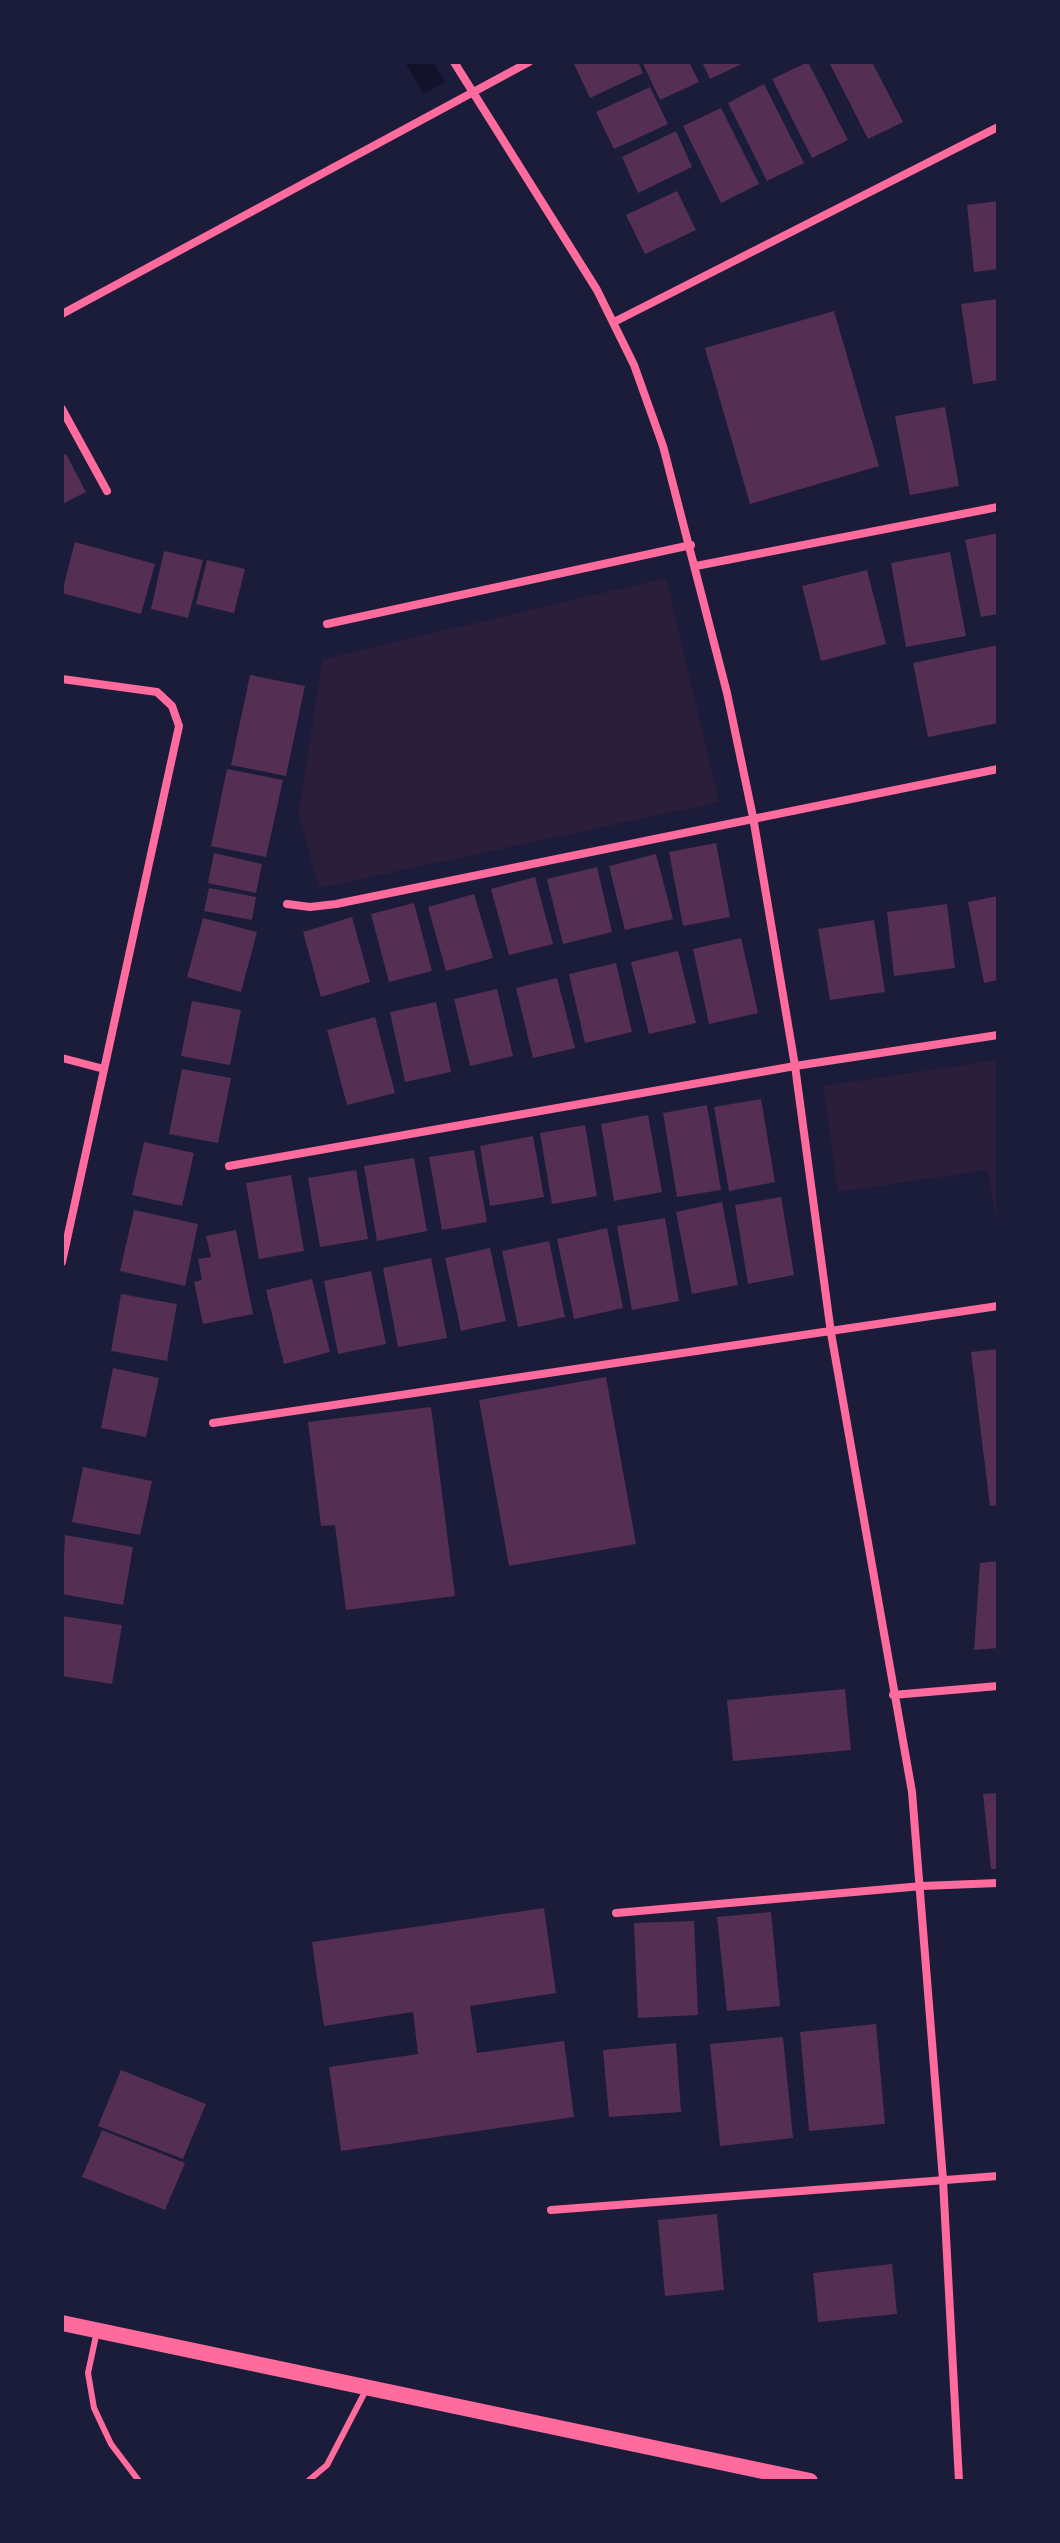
<!DOCTYPE html>
<style>
body{margin:0}
#map{position:relative;width:1060px;height:2543px;overflow:hidden;background:#1b1b3a;font-family:Raleway,sans-serif}
canvas{display:block}
.frame{position:absolute;inset:0;border:64px solid #1b1b3a;pointer-events:none}
</style>
<div id="map">
<canvas width="1060" height="2543"></canvas>
<div class="frame"></div>
</div>
<script>
const ctx = document.querySelector('canvas').getContext('2d');
ctx.lineJoin = 'round';
function paint(path, color) {
  ctx.fillStyle = color;
  ctx.fill(path, 'evenodd');
}
function poly(rows) {
  const path = new Path2D();
  for (const r of rows) {
    path.moveTo(r[0], r[1]);
    for (let i = 2; i < r.length; i += 2) path.lineTo(r[i], r[i + 1]);
  }
  return path;
}
function trace(path, color, width, dash) {
  ctx.strokeStyle = color;
  ctx.lineWidth = width;
  ctx.lineCap = dash ? 'butt' : 'round';
  ctx.setLineDash(dash || []);
  ctx.stroke(path);
}
paint(poly([
 [666,578,719,802,319,888,298,813,323,659],
 [998,1060,998,1231,987,1170,838,1192,823,1086]
]), '#2a1e3b');
paint(poly([
 [405,62,433,62,445,82,424,94]
]), '#12122b');
paint(poly([
 [573,62,638,62,643,73,590,98],
 [642,62,689,62,699,82,660,100],
 [702,62,746,62,710,79],
 [808,62,848,140,812,158,772,79],
 [829,62,872,62,903,122,868,139],
 [764,84,804,163,767,181,728,103],
 [650,87,668,124,614,149,596,112],
 [721,108,759,184,721,203,683,126],
 [676,131,692,167,638,193,622,157],
 [677,191,696,230,645,254,626,215],
 [998,201,998,269,974,272,967,205],
 [998,299,998,380,973,384,961,304],
 [834,311,879,466,750,504,705,348],
 [945,407,959,486,910,495,895,416],
 [66,454,86,492,62,504,62,456],
 [998,533,998,614,981,617,965,540],
 [75,542,155,564,141,614,62,593],
 [164,551,203,560,188,618,151,609],
 [950,552,966,636,906,647,891,563],
 [207,560,245,569,234,613,196,604],
 [867,570,886,644,821,661,802,586],
 [998,645,998,723,928,737,913,663],
 [250,675,305,686,286,776,231,765],
 [227,769,283,780,266,857,211,846],
 [716,843,730,917,683,926,669,852],
 [214,853,262,864,256,893,208,883],
 [656,854,673,919,625,930,609,866],
 [597,867,612,932,563,944,547,879],
 [535,877,553,944,509,955,491,889],
 [209,888,256,897,252,920,204,911],
 [474,894,493,958,446,971,428,907],
 [998,896,998,980,984,983,968,902],
 [414,903,432,971,389,982,371,914],
 [947,904,955,968,894,976,887,912],
 [352,917,370,982,321,997,303,932],
 [203,918,257,932,241,992,187,977],
 [874,920,885,992,830,1000,818,929],
 [741,938,758,1013,709,1024,693,949],
 [678,951,696,1023,649,1034,631,962],
 [616,963,632,1032,585,1043,569,974],
 [557,978,575,1048,533,1058,516,988],
 [497,989,513,1056,470,1066,454,999],
 [192,1001,241,1010,230,1065,181,1056],
 [436,1002,451,1072,405,1082,390,1012],
 [375,1017,395,1093,347,1105,327,1030],
 [182,1069,231,1078,218,1143,169,1134],
 [761,1099,775,1182,729,1191,714,1107],
 [707,1105,721,1190,677,1197,663,1113],
 [648,1115,662,1192,614,1201,601,1124],
 [585,1125,597,1196,552,1204,540,1133],
 [533,1136,544,1197,490,1206,480,1146],
 [144,1142,194,1153,182,1206,132,1195],
 [474,1150,487,1222,442,1230,429,1157],
 [414,1158,427,1231,377,1241,364,1166],
 [356,1170,368,1239,320,1247,308,1178],
 [291,1175,304,1251,259,1259,246,1183],
 [781,1197,794,1275,748,1284,735,1205],
 [722,1202,738,1285,692,1294,676,1212],
 [134,1210,198,1224,185,1286,120,1271],
 [665,1218,679,1301,632,1310,617,1226],
 [607,1228,623,1308,574,1319,557,1239],
 [236,1230,253,1314,203,1324,194,1282,202,1280,198,1259,211,1257,206,1236],
 [549,1241,565,1317,518,1327,502,1251],
 [490,1248,506,1321,461,1331,445,1258],
 [431,1258,447,1338,398,1347,383,1268],
 [371,1271,386,1344,338,1354,324,1281],
 [312,1279,330,1352,284,1364,266,1290],
 [121,1294,177,1304,167,1361,111,1351],
 [998,1349,998,1505,990,1506,971,1352],
 [113,1368,159,1378,146,1437,101,1428],
 [606,1377,636,1544,509,1566,479,1400],
 [431,1407,455,1596,346,1610,335,1525,321,1526,308,1422],
 [83,1467,152,1481,140,1535,72,1522],
 [65,1535,133,1547,123,1605,62,1594],
 [998,1561,998,1648,974,1650,980,1563],
 [62,1616,122,1625,112,1684,62,1676],
 [845,1689,851,1750,733,1761,727,1700],
 [998,1793,998,1869,991,1869,983,1794],
 [544,1908,556,1993,470,2006,477,2053,564,2041,574,2117,341,2151,329,2067,418,2054,413,2012,324,2026,312,1942],
 [771,1912,780,2006,727,2011,717,1917],
 [694,1921,698,2015,638,2018,634,1923],
 [876,2024,885,2124,809,2131,800,2032],
 [783,2037,793,2138,720,2146,710,2044],
 [676,2043,681,2112,609,2117,603,2050],
 [121,2070,206,2104,183,2159,98,2126],
 [102,2130,185,2163,165,2210,82,2177],
 [717,2214,724,2290,665,2296,658,2220],
 [892,2264,897,2314,818,2322,813,2273]
]), '#542f53');
trace(poly([
 [97,2331,88,2373,94,2408,111,2444,139,2481],
 [308,2481,327,2465,367,2388]
]), '#ff6b9d', 6);
trace(poly([
 [454,62,597,290,634,365,663,446,727,693,753,817,795,1066,831,1333,912,1792,943,2180,959,2481],
 [62,314,529,62],
 [614,322,998,127],
 [62,409,107,491],
 [696,566,998,507],
 [327,624,691,545],
 [62,679,157,692,172,706,179,726,62,1262],
 [287,904,310,907,336,904,998,769],
 [62,1058,104,1069],
 [229,1166,795,1066,998,1035],
 [213,1423,998,1306],
 [893,1695,998,1686],
 [616,1913,922,1886,998,1883],
 [551,2210,998,2176]
]), '#ff6b9d', 8);
trace(poly([
 [62,2323,810,2481]
]), '#ff6b9d', 16);
</script>
